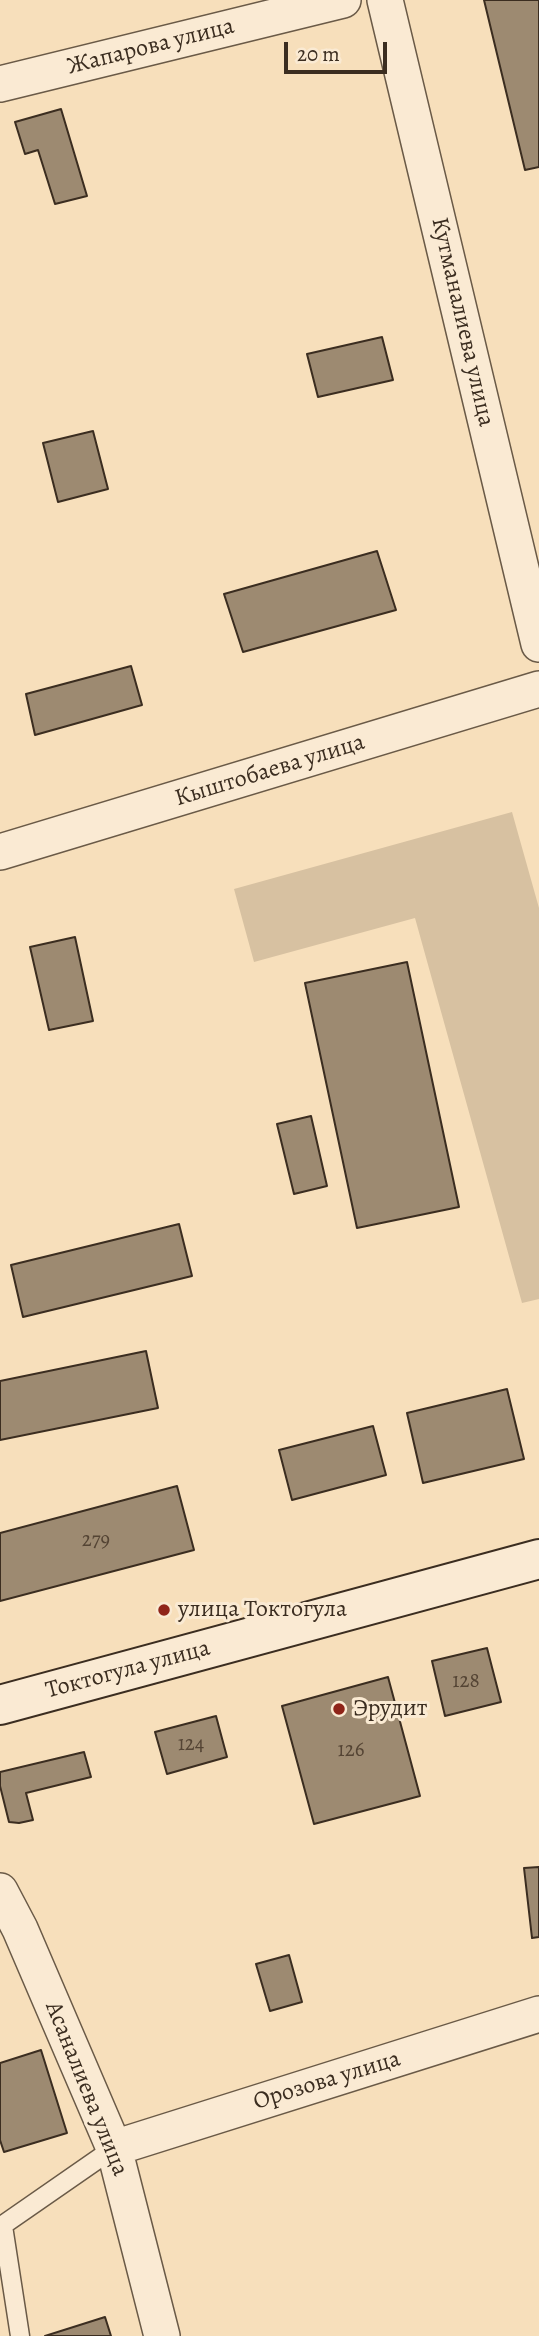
<!DOCTYPE html>
<meta charset="utf-8">
<style>
body{margin:0}
#map{position:relative;width:539px;height:2336px;overflow:hidden;background:#f7dfbb;font-family:Alegreya,serif}
canvas{display:block}
.scale{position:absolute;left:284px;top:42px;width:103px;height:32px;box-sizing:border-box;border:4px solid #3b2d20;border-top:0;padding-left:9px;font-size:21px;line-height:24px;white-space:nowrap;color:#3b2d20;-webkit-text-stroke:5px #faead3;paint-order:stroke}
</style>
<div id="map">
<canvas width="539" height="2336"></canvas>
<div class="scale">20 m</div>
</div>
<script>
const ctx = document.querySelector('canvas').getContext('2d');
ctx.lineJoin = 'round';
function paint(path, color) {
  ctx.fillStyle = color;
  ctx.fill(path, 'evenodd');
}
function poly(rows) {
  const path = new Path2D();
  for (const r of rows) {
    path.moveTo(r[0], r[1]);
    for (let i = 2; i < r.length; i += 2) path.lineTo(r[i], r[i + 1]);
  }
  return path;
}
function trace(path, color, width, dash) {
  ctx.strokeStyle = color;
  ctx.lineWidth = width;
  ctx.lineCap = dash ? 'butt' : 'round';
  ctx.setLineDash(dash || []);
  ctx.stroke(path);
}
function label(font, color, halo, rows, align = 'center') {
  ctx.font = font + ' Alegreya,serif';
  ctx.lineWidth = 6;
  ctx.setLineDash([]);
  ctx.textBaseline = 'middle';
  ctx.strokeStyle = halo;
  ctx.fillStyle = color;
  for (const [text, x, y, turn = 0] of rows) {
    ctx.save();
    ctx.translate(x, y);
    ctx.rotate((+turn || 0) * Math.PI / 180);
    ctx.textAlign = isNaN(turn) ? turn : align;
    if (halo) ctx.strokeText(text, 0, 0);
    ctx.fillText(text, 0, 0);
    ctx.restore();
  }
}
paint(poly([
 [512,812,539,908,539,1299,522,1303,415,918,254,962,234,889]
]), '#d7c1a1');
const building = poly([
 [484,0,539,0,539,167,525,170,484,0],
 [61,109,87,196,55,204,38,150,25,154,15,122,61,109],
 [382,337,393,380,318,397,307,354,382,337],
 [93,431,108,489,58,502,43,443,93,431],
 [377,551,396,610,243,652,224,594,377,551],
 [131,666,142,705,35,735,26,694,131,666],
 [75,937,93,1021,49,1030,30,947,75,937],
 [407,962,459,1207,357,1228,305,983,407,962],
 [311,1116,327,1186,294,1194,277,1124,311,1116],
 [179,1224,192,1276,23,1317,11,1265,179,1224],
 [146,1351,158,1408,0,1440,0,1381,146,1351],
 [507,1389,524,1459,423,1483,407,1413,507,1389],
 [373,1426,386,1475,292,1500,279,1450,373,1426],
 [177,1486,194,1550,0,1601,0,1533,177,1486],
 [487,1648,501,1702,445,1716,432,1661,487,1648],
 [388,1677,420,1796,314,1824,282,1706,388,1677],
 [216,1716,227,1757,167,1774,155,1732,216,1716],
 [84,1752,91,1777,26,1793,33,1820,19,1823,9,1822,0,1786,0,1772,84,1752],
 [539,1867,539,1937,532,1938,524,1868,539,1867],
 [289,1955,302,2002,270,2011,256,1964,289,1955],
 [41,2050,67,2133,4,2152,0,2140,0,2063,41,2050],
 [105,2317,111,2336,45,2336,105,2317]
]);
paint(building, '#9d8a71');
trace(building, '#3b2d20', 2);
const lane = poly([
 [3,2226,20,2336],
 [0,2227,114,2148]
]);
const street = poly([
 [385,0,539,644],
 [0,84,343,0],
 [0,852,539,689],
 [0,1891,20,1929,114,2148,162,2336],
 [114,2148,539,2014]
]);
const secondary = poly([
 [0,1705,539,1559]
]);
trace(lane, '#6a5a47', 21);
trace(street, '#6a5a47', 38);
trace(secondary, '#3b2d20', 42);
trace(lane, '#faead3', 18);
trace(street, '#faead3', 35);
trace(secondary, '#faead3', 38);
for (const [x, y, r, color] of [
 [164,1610,7,"#8f2418"],
 [339,1709,7,"#8f2418"]
]) {
  const dot = new Path2D();
  dot.arc(x, y, r, 0, 2 * Math.PI);
  ctx.fillStyle = color;
  ctx.fill(dot);
  trace(dot, '#faead3', 2.5);
}
label('21px', '#544434', null, [
 ["279",96,1541],
 ["128",466,1682],
 ["124",191,1745],
 ["126",351,1751]
]);
label('24px', '#3b2d20', '#faead3', [
 ["Жапарова улица",151,47,-14],
 ["Кутманалиева улица",462,322,77],
 ["Кыштобаева улица",270,771,-17],
 ["Токтогула улица",128,1670,-15],
 ["Орозова улица",327,2081,-17],
 ["Асаналиева улица",86,2089,68]
]);
label('24px', '#3b2d20', '#faead3', [
 ["улица Токтогула",178,1610],
 ["Эрудит",353,1709]
], 'left');
</script>
